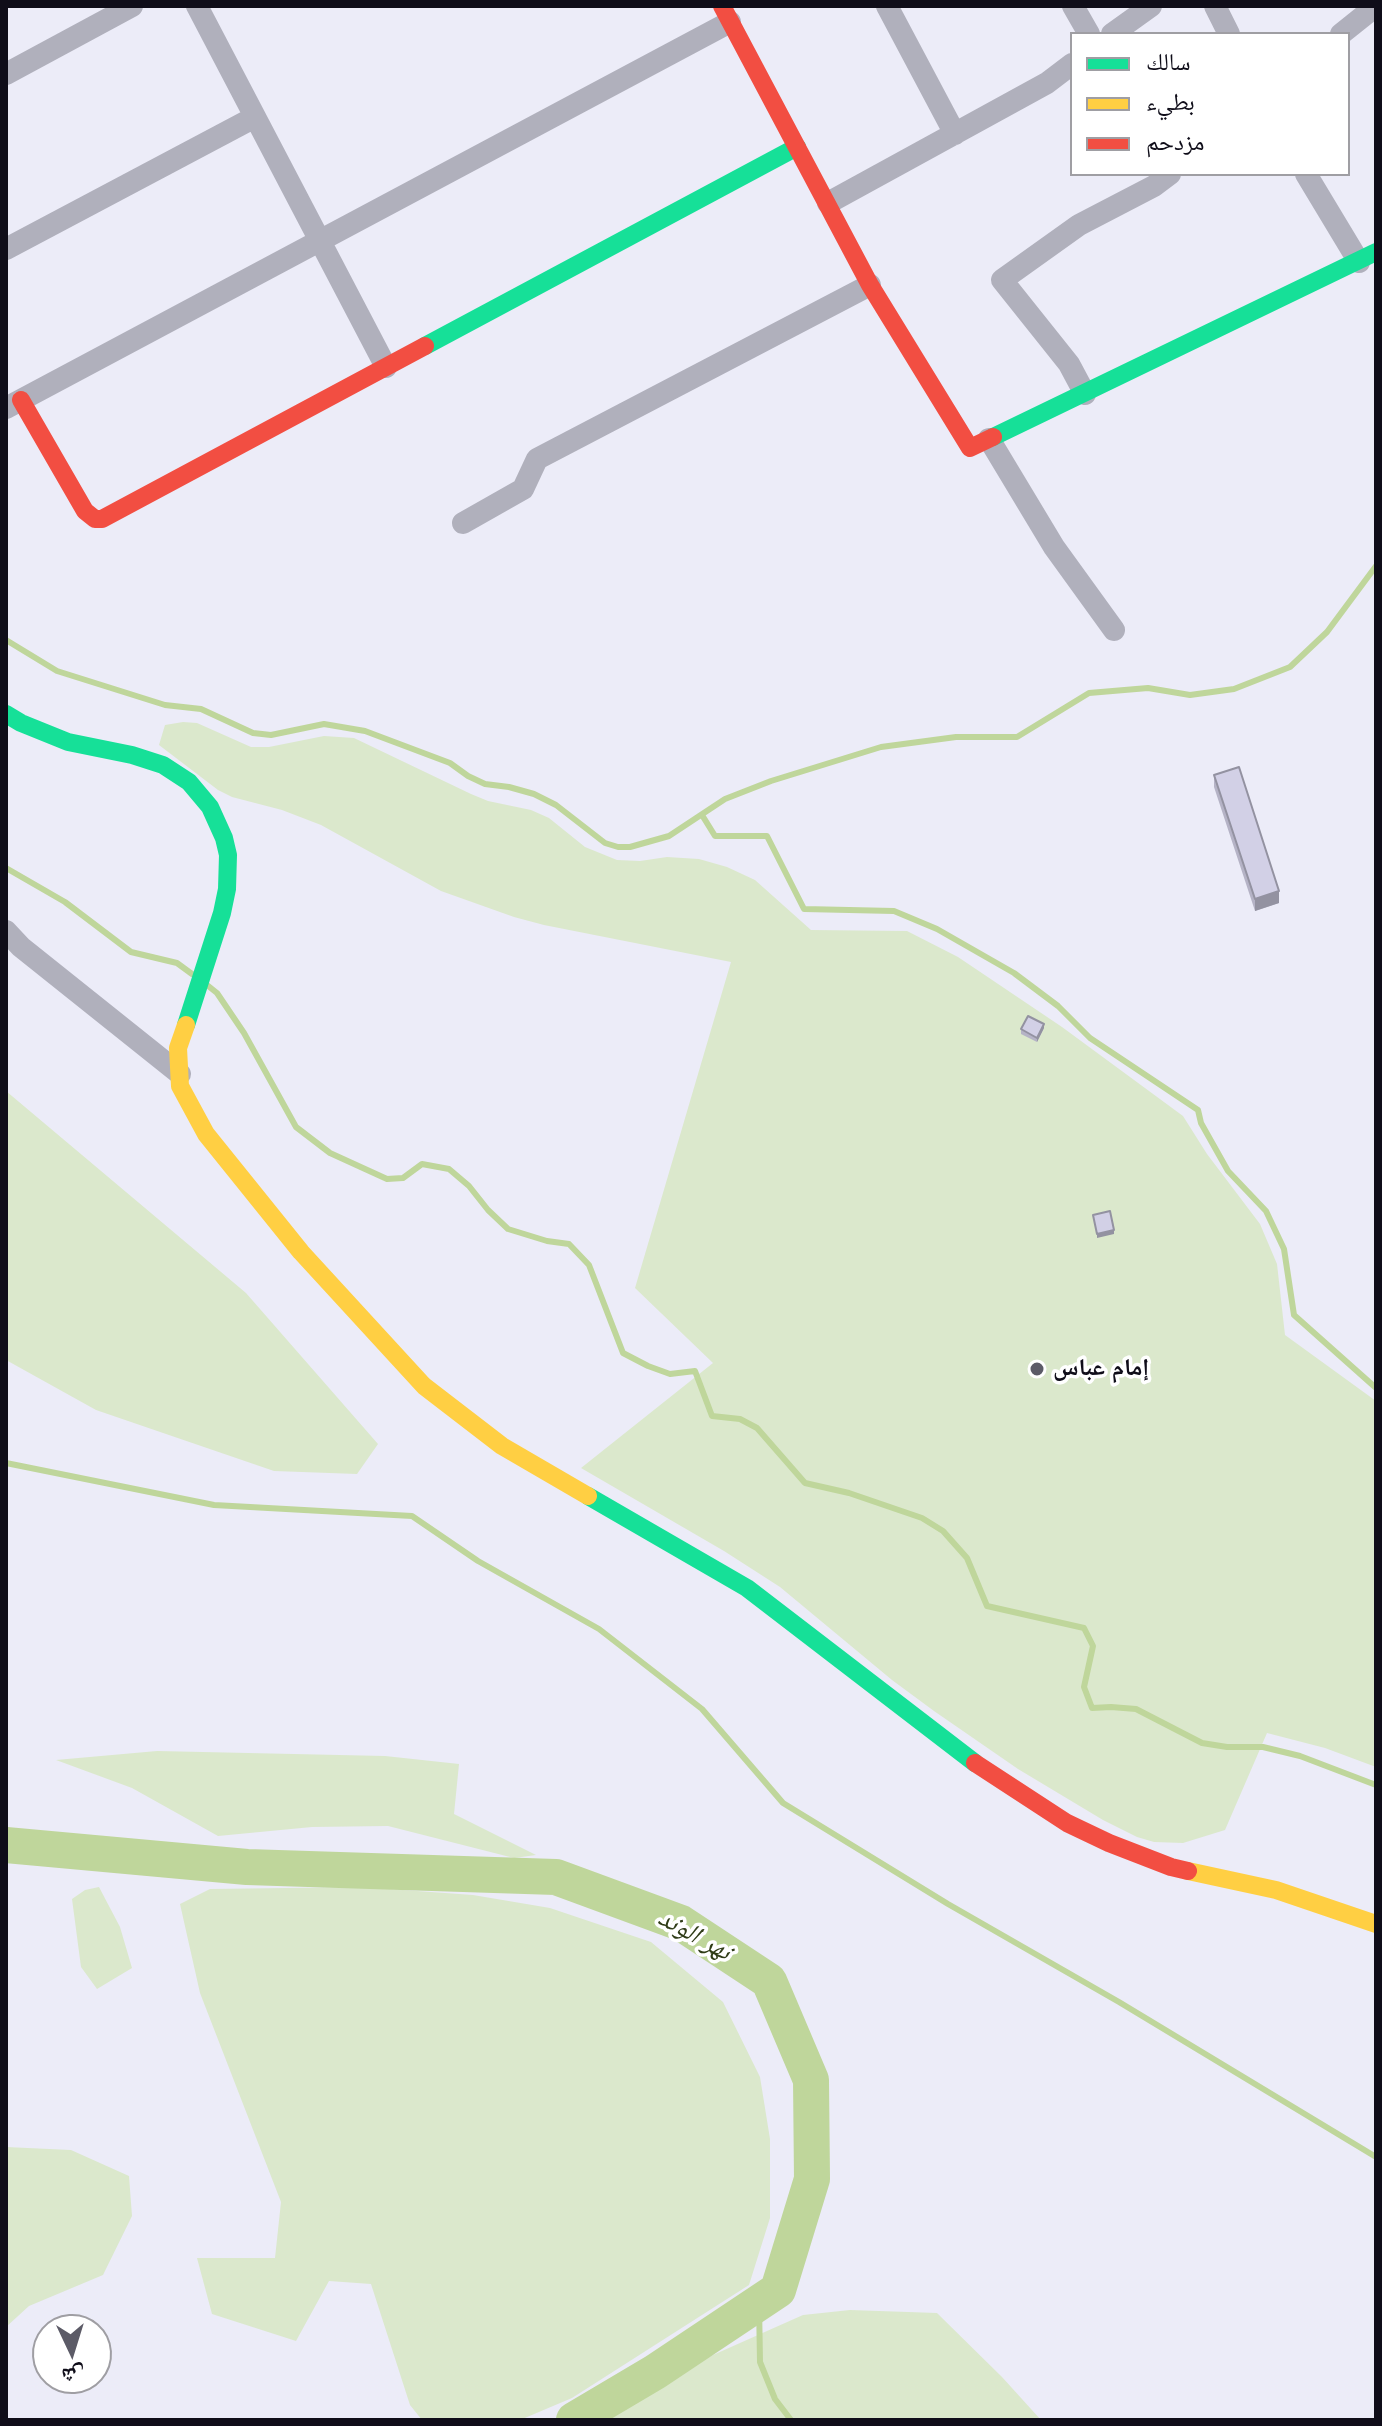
<!DOCTYPE html>
<meta charset="utf-8">
<style>
body{margin:0}
#map{position:relative;width:1382px;height:2426px;overflow:hidden;background:#ececf8;font-family:Jost,"Noto Naskh Arabic",sans-serif}
canvas{display:block}
.frame{position:absolute;inset:0;border:8px solid #0f0d19;pointer-events:none}
.legend{position:absolute;left:1070px;top:32px;width:280px;height:144px;box-sizing:border-box;background:#fff;border:2px solid #9f9ea3;margin:0;padding:10px 14px;list-style:none;font-size:24px;color:#0f0d19}
.legend li{display:flex;align-items:center;gap:16px;height:40px}
.legend b{width:40px;border:2px solid #9f9ea3}
.north{position:absolute;left:32px;top:2314px;width:80px;height:80px;box-sizing:border-box;background:#fff;border:2px solid #9f9ea3;border-radius:50%;rotate:176deg;font-size:22px;font-weight:700;line-height:32px;text-align:center;color:#0f0d19}
.north::after{content:'';display:block;margin:auto;width:28px;height:36px;background:#5c5b67;clip-path:polygon(50% 0,100% 100%,50% 72%,0 100%)}
</style>
<div id="map">
<canvas width="1382" height="2426"></canvas>
<div class="frame"></div>
<ul class="legend">
<li><b style="height:10px;background:#16e098"></b>سالك</li>
<li><b style="height:10px;background:#ffcf43"></b>بطيء</li>
<li><b style="height:10px;background:#f24e42"></b>مزدحم</li>
</ul>
<div class="north">ش</div>
</div>
<script>
const ctx = document.querySelector('canvas').getContext('2d');
ctx.lineJoin = 'round';
function paint(path, color) {
  ctx.fillStyle = color;
  ctx.fill(path, 'evenodd');
}
function poly(rows) {
  const path = new Path2D();
  for (const r of rows) {
    path.moveTo(r[0], r[1]);
    for (let i = 2; i < r.length; i += 2) path.lineTo(r[i], r[i + 1]);
  }
  return path;
}
function trace(path, color, width, dash) {
  ctx.strokeStyle = color;
  ctx.lineWidth = width;
  ctx.lineCap = dash ? 'butt' : 'round';
  ctx.setLineDash(dash || []);
  ctx.stroke(path);
}
function label(font, color, halo, rows, align = 'center') {
  ctx.font = font + ' Jost,"Noto Naskh Arabic",sans-serif';
  ctx.lineWidth = 7;
  ctx.setLineDash([]);
  ctx.textBaseline = 'middle';
  ctx.strokeStyle = halo;
  ctx.fillStyle = color;
  for (const [text, x, y, turn = 0] of rows) {
    ctx.save();
    ctx.translate(x, y);
    ctx.rotate((+turn || 0) * Math.PI / 180);
    ctx.textAlign = isNaN(turn) ? turn : align;
    if (halo) ctx.strokeText(text, 0, 0);
    ctx.fillText(text, 0, 0);
    ctx.restore();
  }
}
paint(poly([
 [183,722,197,723,251,747,269,747,324,736,354,738,471,794,488,801,531,810,549,818,585,847,617,860,640,861,667,857,699,859,727,867,755,880,811,930,907,931,958,957,1062,1027,1183,1116,1207,1154,1260,1224,1277,1264,1285,1335,1376,1401,1376,1767,1325,1748,1267,1733,1225,1830,1183,1843,1154,1842,1137,1837,1103,1820,1018,1769,934,1711,892,1680,780,1587,724,1551,581,1468,713,1363,635,1288,731,962,544,925,514,917,441,891,321,825,282,810,232,797,218,790,159,745,165,725],
 [6,1091,246,1293,378,1444,357,1474,274,1471,96,1410,6,1360],
 [157,1751,385,1756,459,1764,454,1814,536,1855,514,1858,388,1826,312,1827,218,1836,132,1788,56,1760],
 [99,1887,120,1927,132,1968,97,1989,81,1967,72,1899,85,1890],
 [361,1887,473,1895,550,1908,651,1942,723,2002,760,2077,770,2139,770,2218,749,2285,572,2398,520,2420,422,2420,410,2405,371,2284,329,2281,296,2341,212,2314,197,2258,275,2258,281,2202,200,1993,180,1904,210,1889],
 [6,2147,71,2150,129,2176,132,2216,103,2275,29,2306,6,2327],
 [850,2310,937,2313,1002,2377,1041,2420,605,2420,695,2363,803,2315]
]), '#dbe8cc');
trace(poly([
 [6,640,57,671,165,705,201,709,253,733,271,735,324,724,365,731,450,763,468,776,485,784,509,787,534,794,556,805,605,843,618,847,630,847,669,836,725,799,771,781,881,747,956,737,1017,737,1089,693,1148,688,1190,695,1234,689,1290,667,1327,632,1376,566],
 [702,815,715,836,767,836,804,909,894,911,937,929,1014,973,1058,1006,1090,1038,1198,1110,1201,1123,1228,1171,1266,1211,1284,1249,1294,1315,1376,1388],
 [6,868,65,902,131,952,177,963,192,974],
 [207,985,217,993,244,1033,296,1127,330,1153,387,1179,403,1178,422,1164,449,1169,469,1186,488,1210,508,1229,547,1241,569,1244,589,1265,623,1353,648,1366,670,1374,695,1371,712,1416,740,1419,757,1428,805,1483,849,1493,922,1518,943,1531,967,1558,987,1606,1084,1628,1093,1646,1084,1687,1092,1708,1111,1707,1136,1709,1202,1743,1227,1747,1263,1747,1300,1756,1376,1785],
 [6,1463,214,1505,412,1516,478,1561,599,1629,702,1709,783,1803,948,1904,1119,2002,1376,2157],
 [759,2303,760,2362,775,2399,791,2420]
]), '#bfd69b', 6);
trace(poly([
 [6,1845,247,1867,556,1877,681,1923,769,1981,811,2080,812,2179,778,2290,655,2372,574,2420]
]), '#bfd69b', 36);
trace(poly([
 [197,6,386,367],
 [887,6,955,134],
 [1073,6,1089,34],
 [1215,6,1229,34],
 [1112,34,1151,6],
 [1341,34,1376,6],
 [6,74,132,6],
 [1306,174,1359,262],
 [828,203,1047,83,1072,64],
 [6,249,255,117],
 [1085,394,1069,364,1002,280,1079,225,1154,186,1170,174],
 [6,408,730,22],
 [989,439,1054,547,1114,630],
 [463,523,523,489,537,459,870,285],
 [6,931,21,947,180,1074]
]), '#b0b0bc', 22);
trace(poly([
 [425,346,797,147],
 [993,437,1376,252],
 [6,714,21,723,68,742,132,755,163,765,189,782,210,807,224,838,228,855,227,889,222,913,186,1025],
 [588,1496,747,1588,975,1763]
]), '#16e098', 18);
trace(poly([
 [186,1025,178,1048,180,1086,206,1134,301,1252,424,1386,502,1446,588,1496],
 [1188,1871,1276,1890,1376,1924]
]), '#ffcf43', 18);
trace(poly([
 [722,6,870,285,970,448,993,437],
 [21,400,85,511,95,519,102,519,425,346],
 [975,1763,1067,1823,1109,1843,1171,1867,1188,1871]
]), '#f24e42', 18);
paint(poly([
 [1214,775,1279,903,1255,911,1214,787],
 [1044,1028,1037,1042,1021,1034,1021,1029]
]), '#b5b3c6');
paint(poly([
 [1279,891,1279,903,1255,911,1255,899],
 [1044,1024,1044,1028,1037,1042,1037,1038],
 [1114,1230,1114,1234,1097,1238,1097,1234]
]), '#9392a1');
const building = poly([
 [1239,767,1279,891,1255,899,1214,775,1239,767],
 [1028,1016,1044,1024,1037,1038,1021,1029,1028,1016],
 [1110,1211,1114,1230,1097,1234,1093,1215,1110,1211]
]);
paint(building, '#d2d0e6');
trace(building, '#9392a1', 2);
for (const [x, y, r, color] of [
 [1037,1369,8,"#5c5b67"]
]) {
  const dot = new Path2D();
  dot.arc(x, y, r, 0, 2 * Math.PI);
  ctx.fillStyle = color;
  ctx.fill(dot);
  trace(dot, '#fff', 3);
}
label('bold 24px', '#0f0d19', '#fff', [
 ["إمام عباس",1053,1369]
], 'left');
label('italic 26px', '#2f3c17', '#fff', [
 ["نهر الوند",694,1936,29]
]);
</script>
